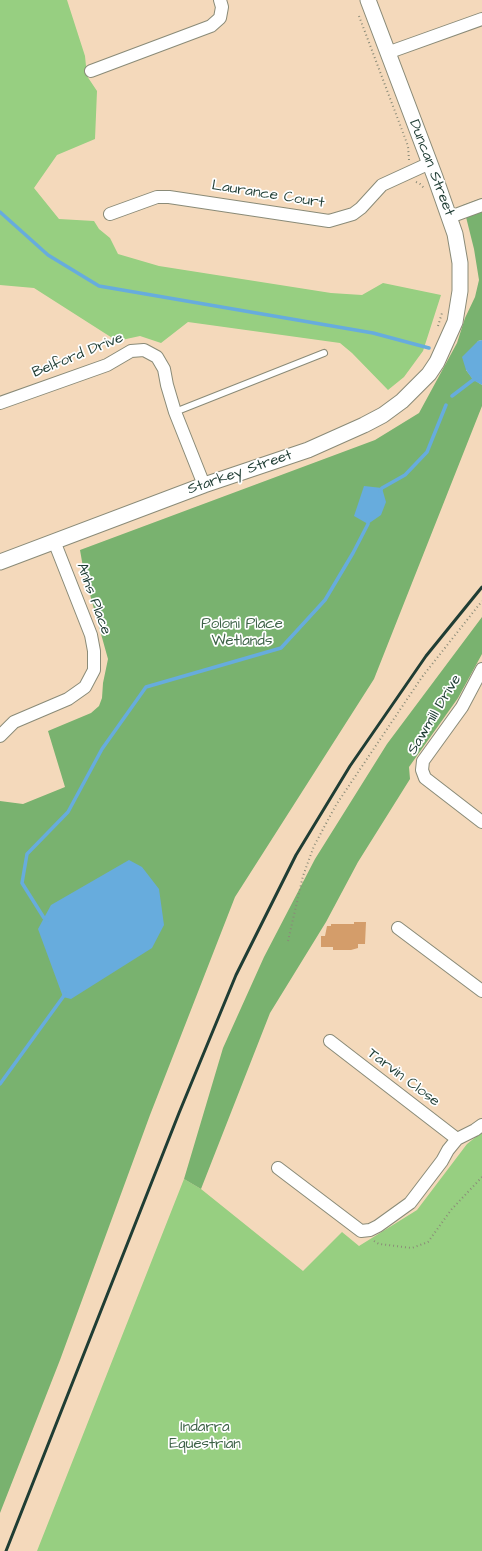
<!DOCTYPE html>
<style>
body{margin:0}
canvas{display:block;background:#f4d9bb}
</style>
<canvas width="482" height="1551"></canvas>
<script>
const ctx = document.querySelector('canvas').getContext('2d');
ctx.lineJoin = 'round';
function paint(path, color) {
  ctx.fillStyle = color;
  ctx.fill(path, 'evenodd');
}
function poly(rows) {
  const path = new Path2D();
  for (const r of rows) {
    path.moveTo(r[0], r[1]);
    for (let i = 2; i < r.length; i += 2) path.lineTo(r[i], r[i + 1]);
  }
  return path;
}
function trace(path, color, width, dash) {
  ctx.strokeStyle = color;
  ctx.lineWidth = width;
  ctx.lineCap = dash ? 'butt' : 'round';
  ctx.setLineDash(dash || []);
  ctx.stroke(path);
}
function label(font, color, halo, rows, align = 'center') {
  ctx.font = font + ' "Architects Daughter",sans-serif';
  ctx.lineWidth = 3.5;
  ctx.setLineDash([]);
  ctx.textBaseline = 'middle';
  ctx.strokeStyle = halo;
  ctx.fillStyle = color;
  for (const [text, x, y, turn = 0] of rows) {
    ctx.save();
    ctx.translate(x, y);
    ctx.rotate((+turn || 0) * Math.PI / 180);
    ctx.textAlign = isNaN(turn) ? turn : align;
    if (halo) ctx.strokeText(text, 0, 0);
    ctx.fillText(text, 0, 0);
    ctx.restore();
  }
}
paint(poly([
 [0,0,67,0,85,56,87,76,97,91,95,139,57,155,34,188,59,219,94,221,99,229,110,238,118,254,159,266,331,293,362,295,383,283,441,295,423,351,404,377,388,390,352,353,340,343,188,322,161,343,140,336,117,341,34,288,0,285],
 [482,1132,482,1551,37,1551,184,1179,201,1189,303,1271,342,1232,359,1246,417,1210,467,1144]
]), '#97cf81');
paint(poly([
 [482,198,482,340,478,341,466,370,473,379,482,385,482,406,374,679,235,897,150,1115,60,1360,0,1513,0,801,23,804,65,787,48,731,91,713,99,706,102,698,103,683,108,659,84,573,80,550,375,440,419,413,457,343,465,318,475,297,479,280,474,249,463,205],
 [482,617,482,654,458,698,409,767,410,779,358,862,326,922,270,1013,201,1189,184,1179,223,1048,264,957,315,859,387,744]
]), '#79b26f');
paint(poly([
 [482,340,482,385,473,380,466,370,462,357,478,341],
 [364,486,382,488,386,502,381,515,368,524,354,516],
 [129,860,142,867,159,889,164,925,152,948,71,999,63,997,38,929,51,905]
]), '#67acdd');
trace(poly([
 [0,212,48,255,99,286,373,333,429,348],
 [452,396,473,380,482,377],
 [380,491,382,488,405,475,427,452,446,405],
 [47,920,44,918,22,883,27,854,68,812,102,749,146,687,281,648,325,600,353,553,368,524,368,520],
 [0,1084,63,997,65,993]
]), '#67acdd', 3.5);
paint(poly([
 [354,922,366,922,365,944,358,944,358,948,351,950,333,950,333,947,321,947,321,936,325,936,327,926,331,926,331,924,354,924]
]), '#d49d6a');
const service = poly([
 [175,412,324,353]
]);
const minor = poly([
 [387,53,482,19],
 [91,71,211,26,220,18,222,7,220,0],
 [110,214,157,197,169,197,329,221,353,214,361,208,382,185,430,163],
 [450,217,482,205],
 [0,403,107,365,131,351,144,350,157,357,164,369,167,385,175,412,204,485],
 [482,669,462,707,423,761,422,770,425,778,482,822],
 [0,736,14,722,68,699,85,687,94,670,94,651,91,635,54,541],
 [398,928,482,991],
 [330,1041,457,1139],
 [278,1168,361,1231,370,1230,378,1226,410,1203,442,1161,448,1150,457,1139,475,1130,482,1125]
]);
const tertiary = poly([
 [0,562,204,485,308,450,364,425,383,415,402,401,429,374,437,362,455,322,460,291,460,263,455,234,435,177,368,0]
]);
trace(service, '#8a8b78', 8);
trace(minor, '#8a8b78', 14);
trace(tertiary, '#8a8b78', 17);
trace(poly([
 [359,16,408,146,409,160],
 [416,182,420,184,424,188],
 [438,326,442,313],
 [288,941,303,876,314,846,336,805,422,677,482,601],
 [374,1241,379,1244,412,1248,428,1242,451,1210,482,1177]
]), '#8a8b78', 2, [1, 3]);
trace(service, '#fff', 6);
trace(minor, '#fff', 12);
trace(tertiary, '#fff', 15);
trace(poly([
 [6,1551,179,1113,236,975,296,855,350,766,426,656,482,587]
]), '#1f3d34', 3);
label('15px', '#1f3d34', '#fff', [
 ["Duncan Street",431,168,69],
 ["Laurance Court",268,195,9],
 ["Belford Drive",78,356,-22],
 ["Starkey Street",240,473,-19],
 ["Anhs Place",93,599,70],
 ["Sawmill Drive",435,715,-59],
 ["Tarvin Close",403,1078,37]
]);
label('15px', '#3d6247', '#fff', [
 ["Poloni Place",242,625],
 ["Wetlands",242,642],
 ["Indarra",205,1428],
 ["Equestrian",205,1445]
]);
</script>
